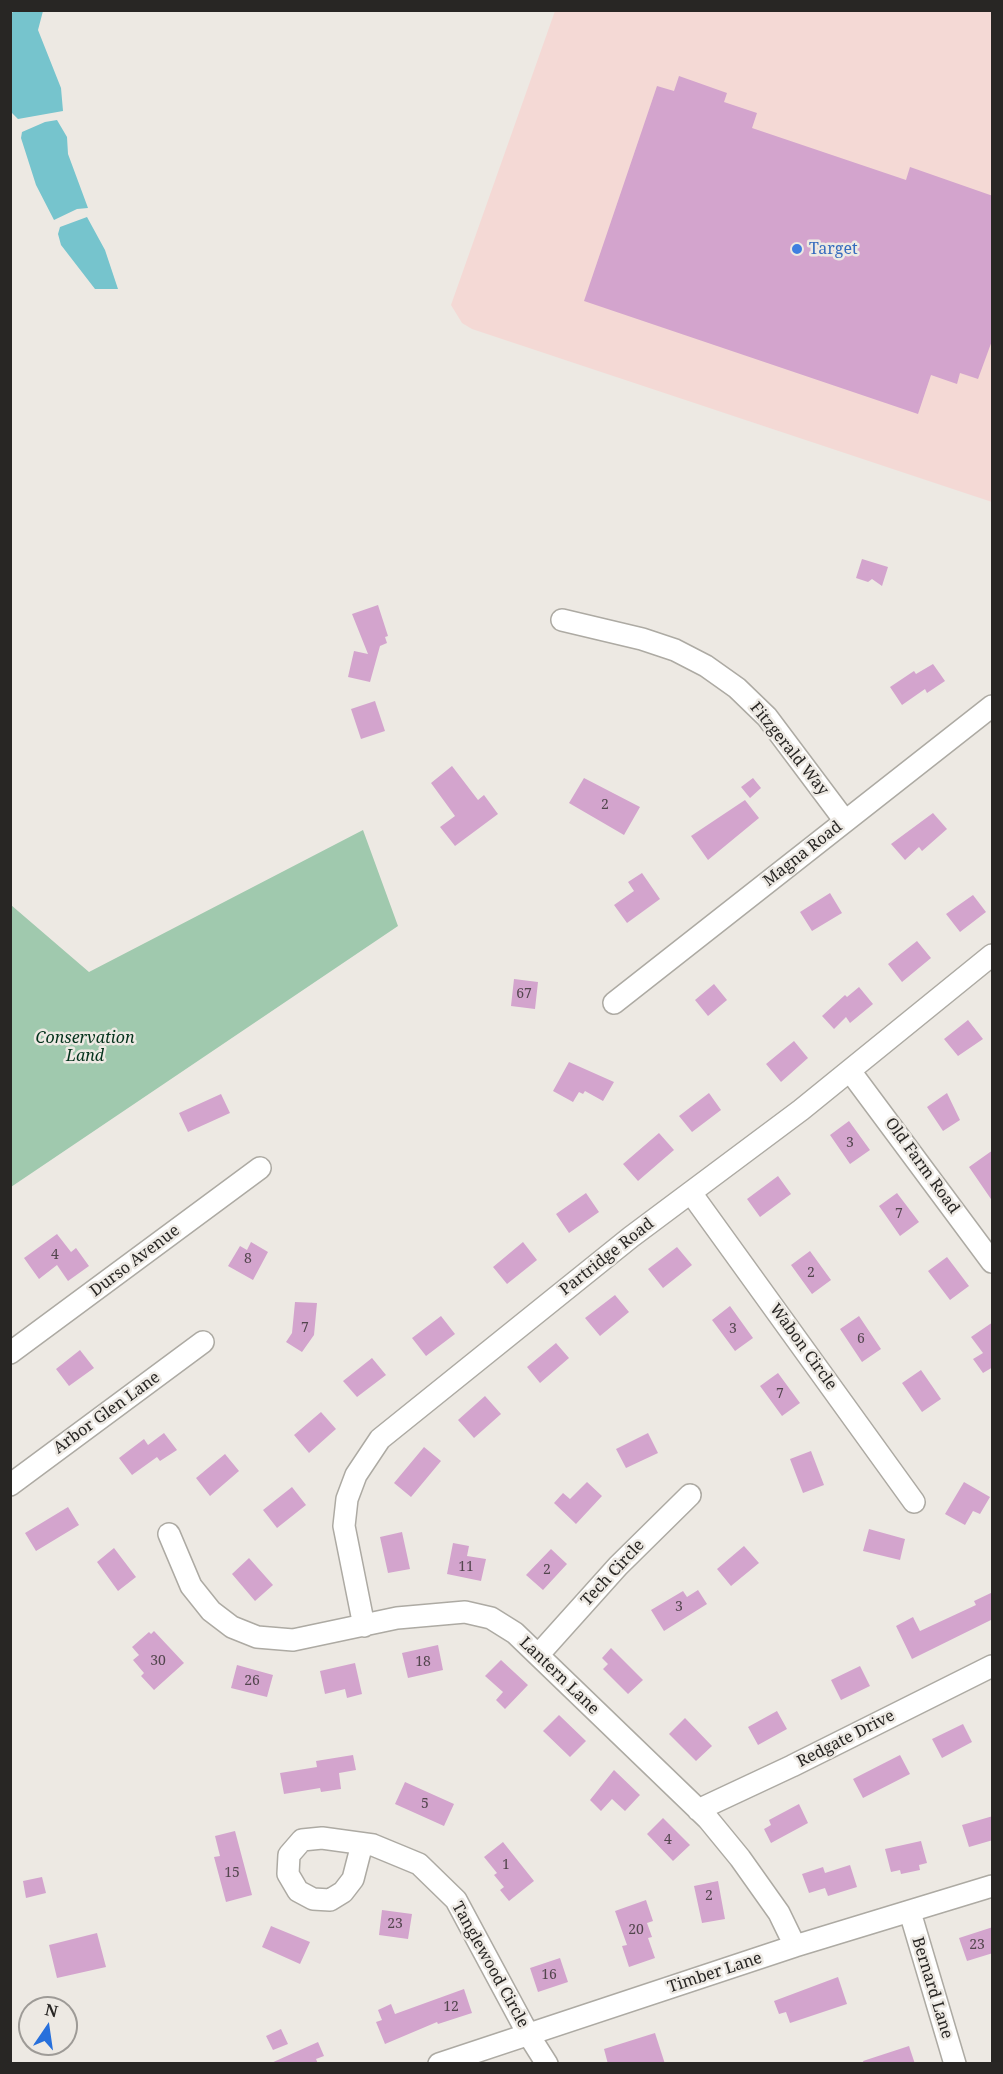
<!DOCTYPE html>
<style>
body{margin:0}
#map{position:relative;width:1003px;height:2074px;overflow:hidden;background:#ede9e3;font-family:"Noto Serif",serif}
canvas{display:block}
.frame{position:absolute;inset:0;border:12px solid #282624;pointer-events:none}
.north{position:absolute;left:18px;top:1996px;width:60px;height:60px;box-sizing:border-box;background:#ede9e3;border:2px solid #9e9b97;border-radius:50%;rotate:13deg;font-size:16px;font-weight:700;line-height:24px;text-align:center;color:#282624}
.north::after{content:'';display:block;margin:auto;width:21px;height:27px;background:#2770dc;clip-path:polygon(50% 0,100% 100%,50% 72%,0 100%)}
</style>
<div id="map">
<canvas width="1003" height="2074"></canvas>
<div class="frame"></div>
<div class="north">N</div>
</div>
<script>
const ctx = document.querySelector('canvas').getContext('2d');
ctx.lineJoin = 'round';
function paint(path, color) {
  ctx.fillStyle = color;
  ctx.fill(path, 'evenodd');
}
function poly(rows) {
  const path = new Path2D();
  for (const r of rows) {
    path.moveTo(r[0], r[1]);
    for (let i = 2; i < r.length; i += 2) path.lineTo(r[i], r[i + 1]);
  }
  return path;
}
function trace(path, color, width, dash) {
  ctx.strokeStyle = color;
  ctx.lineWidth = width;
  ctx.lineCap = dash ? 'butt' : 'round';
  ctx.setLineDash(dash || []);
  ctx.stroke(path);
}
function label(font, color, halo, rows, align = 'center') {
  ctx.font = font + ' "Noto Serif",serif';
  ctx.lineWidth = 5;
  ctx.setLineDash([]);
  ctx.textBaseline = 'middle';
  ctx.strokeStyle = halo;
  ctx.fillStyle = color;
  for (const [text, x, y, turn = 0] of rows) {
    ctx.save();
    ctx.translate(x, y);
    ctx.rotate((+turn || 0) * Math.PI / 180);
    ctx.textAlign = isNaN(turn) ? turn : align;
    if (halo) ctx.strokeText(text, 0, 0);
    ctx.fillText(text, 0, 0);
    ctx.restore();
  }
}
paint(poly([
 [555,11,992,11,992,502,472,329,462,323,451,305]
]), '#f4d9d5');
paint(poly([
 [363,830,398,926,11,1187,11,905,89,972]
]), '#a0c9ae');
paint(poly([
 [13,11,43,11,38,30,61,88,63,111,18,119,12,113,10,18],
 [57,120,67,137,68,154,88,208,77,209,54,220,36,185,21,138,22,132,45,122],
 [87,217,105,250,118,289,95,289,61,245,58,234,60,227]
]), '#76c4cd');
paint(poly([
 [679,76,727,93,724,102,757,113,752,128,906,180,910,167,993,196,993,338,978,379,960,373,957,384,931,375,918,414,584,301,657,86,674,91],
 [862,559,888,567,882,586,872,579,868,582,856,578],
 [378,605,388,636,385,637,387,643,380,646,370,682,348,677,354,651,368,654,352,614],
 [933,664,945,681,927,693,925,689,902,705,890,687,914,671,916,674],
 [375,701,385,731,361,739,351,709],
 [452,766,478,800,484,795,498,814,455,846,440,827,455,816,431,783],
 [584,778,640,807,624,835,569,803],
 [753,778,761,788,750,798,741,787],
 [745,800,759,818,708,860,691,836],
 [933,813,947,829,922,851,919,847,905,860,891,844],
 [642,873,660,899,627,923,614,905,634,891,628,882],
 [830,893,842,913,812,931,800,912],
 [973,895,986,912,960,932,946,914],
 [917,941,931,958,902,982,888,964],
 [514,979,538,982,535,1009,511,1006],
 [714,984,727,1000,708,1016,695,1000],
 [859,987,873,1004,850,1023,846,1017,834,1029,822,1016,845,995,847,997],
 [968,1020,983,1039,958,1056,944,1039],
 [794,1041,808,1058,781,1082,766,1064],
 [569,1062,614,1082,603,1101,585,1091,583,1094,579,1092,573,1102,553,1091],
 [709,1093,721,1110,692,1132,679,1116],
 [947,1093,960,1120,943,1131,927,1107],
 [221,1094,230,1113,188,1132,179,1113],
 [849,1121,870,1150,850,1164,830,1135],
 [659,1133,674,1150,638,1181,623,1164],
 [993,1150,993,1202,969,1167],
 [778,1176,791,1194,760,1217,747,1199],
 [586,1193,599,1212,569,1233,556,1214],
 [897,1193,919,1222,900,1236,879,1206],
 [57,1234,71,1252,76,1248,89,1266,68,1281,57,1265,39,1279,24,1258],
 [251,1242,268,1252,253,1280,228,1266,240,1246,247,1250],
 [523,1242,537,1260,507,1284,493,1267],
 [677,1247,692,1265,663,1288,648,1269],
 [810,1251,831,1280,812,1294,791,1265],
 [947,1257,969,1286,950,1300,928,1271],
 [615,1295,629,1312,600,1336,585,1318],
 [295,1302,317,1303,314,1335,302,1352,286,1342,292,1333],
 [730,1306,753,1338,735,1351,712,1320],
 [441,1316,455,1334,426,1356,412,1338],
 [859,1316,881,1349,862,1362,840,1329],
 [993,1322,993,1367,983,1373,973,1359,983,1353,971,1337],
 [556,1343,569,1358,540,1383,527,1367],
 [80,1350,94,1368,69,1386,56,1369],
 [372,1358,386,1375,357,1397,343,1381],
 [921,1370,941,1399,922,1412,902,1383],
 [778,1373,800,1403,782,1416,760,1386],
 [485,1396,501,1414,474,1438,458,1420],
 [321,1412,336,1429,309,1453,294,1435],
 [164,1433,177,1450,160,1461,157,1457,132,1475,119,1458,144,1439,148,1445],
 [648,1433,658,1453,626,1468,616,1449],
 [424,1447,441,1461,411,1497,394,1483],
 [811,1451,824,1485,803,1493,790,1459],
 [225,1454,239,1471,210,1496,196,1478],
 [587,1482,602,1496,576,1524,554,1503,563,1493,570,1499],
 [964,1482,990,1497,980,1514,973,1511,965,1525,945,1514],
 [292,1487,306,1505,277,1528,263,1510],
 [68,1507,79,1525,36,1551,25,1533],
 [869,1529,905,1539,900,1560,863,1551],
 [402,1532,410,1569,388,1573,380,1537],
 [453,1543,469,1546,467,1556,486,1559,481,1581,447,1574],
 [744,1546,759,1563,731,1586,717,1569],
 [114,1548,136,1577,118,1591,97,1562],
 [551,1549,567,1564,543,1590,526,1575],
 [249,1558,273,1585,255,1601,232,1574],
 [698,1590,707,1604,664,1631,651,1610,683,1591,687,1597],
 [993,1592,993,1619,912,1659,896,1626,913,1617,920,1631,976,1605,974,1601],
 [154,1631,184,1663,154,1690,141,1676,144,1673,133,1660,139,1655,132,1647,149,1632,151,1634],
 [438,1645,443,1670,408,1678,402,1653],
 [611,1648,643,1680,628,1694,603,1669,608,1664,602,1658],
 [501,1660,528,1685,505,1709,496,1700,503,1692,485,1676],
 [355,1663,362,1694,347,1698,345,1689,325,1694,320,1671],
 [237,1665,273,1675,267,1697,231,1688],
 [860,1666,870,1686,841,1700,831,1680],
 [777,1711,787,1729,758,1745,748,1727],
 [559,1715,586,1741,570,1757,543,1731],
 [685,1718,712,1746,696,1761,669,1734],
 [963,1724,972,1742,942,1758,932,1739],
 [353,1755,356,1770,339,1773,341,1789,321,1792,320,1788,284,1794,280,1773,317,1767,316,1761],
 [900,1755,910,1774,863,1798,853,1779],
 [614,1770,640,1795,625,1811,612,1799,601,1811,590,1800],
 [405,1782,454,1804,444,1826,395,1804],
 [799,1804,808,1823,771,1843,764,1829,771,1825,769,1820],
 [993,1816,993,1840,969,1847,962,1825],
 [663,1818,690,1845,673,1861,647,1834],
 [235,1831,252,1895,226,1902,214,1857,220,1856,215,1836],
 [921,1841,927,1863,919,1865,920,1870,901,1874,900,1870,891,1872,885,1849],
 [503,1842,534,1881,509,1901,500,1890,504,1887,494,1875,497,1873,484,1857],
 [850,1865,857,1887,828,1896,825,1888,809,1893,802,1874,823,1867,825,1873],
 [42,1877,46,1893,26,1898,23,1881],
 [718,1881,725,1919,702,1923,694,1886],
 [646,1900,653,1921,647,1923,652,1937,648,1938,655,1958,629,1967,622,1946,627,1945,615,1911],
 [382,1910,412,1914,408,1939,379,1935],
 [271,1926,310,1942,300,1964,262,1947],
 [993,1927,993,1953,967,1961,959,1938],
 [97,1933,106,1967,57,1978,49,1945],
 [560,1958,568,1982,538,1992,530,1968],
 [838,1977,847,2004,790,2023,786,2012,779,2014,774,2001],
 [464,1989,472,2013,438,2024,437,2022,385,2044,376,2022,382,2020,378,2010,391,2004,395,2014],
 [281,2029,288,2044,273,2050,266,2036],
 [655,2033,665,2064,608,2064,604,2049],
 [318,2042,324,2056,316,2059,318,2064,269,2064],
 [909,2046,915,2064,864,2064,863,2061]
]), '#d3a4cd');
const minor = poly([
 [562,620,642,639,675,650,706,666,737,688,767,717,845,821],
 [614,1003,992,706],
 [850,1071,992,1262],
 [691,1193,914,1502],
 [10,1353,260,1168],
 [10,1485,203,1342],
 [169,1534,191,1586,211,1611,232,1627,257,1637,293,1640,397,1618,465,1612,491,1618,515,1633,708,1819,740,1858,779,1913,795,1946],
 [364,1626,344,1526,347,1499,356,1475,380,1439,631,1237,801,1110,992,955],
 [539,1654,618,1566,690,1495],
 [698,1810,792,1766,992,1666],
 [362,1844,353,1879,343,1892,330,1900,313,1899,298,1891,288,1874,289,1855,302,1840,322,1838,373,1845,419,1864,456,1900,528,2034,547,2064],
 [910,1912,955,2064],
 [439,2064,795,1946,992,1886]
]);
trace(minor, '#adaaa3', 24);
trace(minor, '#fff', 21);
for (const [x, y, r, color] of [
 [797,249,6,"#3f7fe0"]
]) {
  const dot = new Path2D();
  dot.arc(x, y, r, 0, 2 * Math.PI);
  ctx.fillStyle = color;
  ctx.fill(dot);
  trace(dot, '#ede9e3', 2);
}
label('14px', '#53464e', null, [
 ["2",605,805],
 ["67",524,994],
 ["3",850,1143],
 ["7",899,1214],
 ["4",55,1255],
 ["8",248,1259],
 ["2",811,1273],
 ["7",305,1328],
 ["3",733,1329],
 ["6",861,1339],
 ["7",780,1394],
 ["11",466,1567],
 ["2",547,1570],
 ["3",679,1607],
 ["30",158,1661],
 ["18",423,1662],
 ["26",252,1681],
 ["5",425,1804],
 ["4",668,1840],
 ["1",506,1865],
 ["15",232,1873],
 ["2",709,1896],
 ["23",395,1924],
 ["20",636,1930],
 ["23",977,1945],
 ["16",549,1975],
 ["12",451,2007]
]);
label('16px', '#366cbe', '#ede9e3', [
 ["Target",809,249]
], 'left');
label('16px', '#282624', '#ede9e3', [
 ["Fitzgerald Way",789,749,51],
 ["Magna Road",803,854,-38],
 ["Old Farm Road",922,1166,54],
 ["Partridge Road",607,1257,-38],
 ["Durso Avenue",135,1261,-37],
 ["Wabon Circle",803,1347,54],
 ["Arbor Glen Lane",107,1413,-36],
 ["Tech Circle",613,1573,-47],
 ["Lantern Lane",559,1676,44],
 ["Redgate Drive",846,1739,-27],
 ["Tanglewood Circle",490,1965,61],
 ["Timber Lane",715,1973,-18],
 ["Bernard Lane",932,1988,73]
]);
label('italic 16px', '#03321b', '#ede9e3', [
 ["Conservation",85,1038],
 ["Land",85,1056]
]);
</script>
